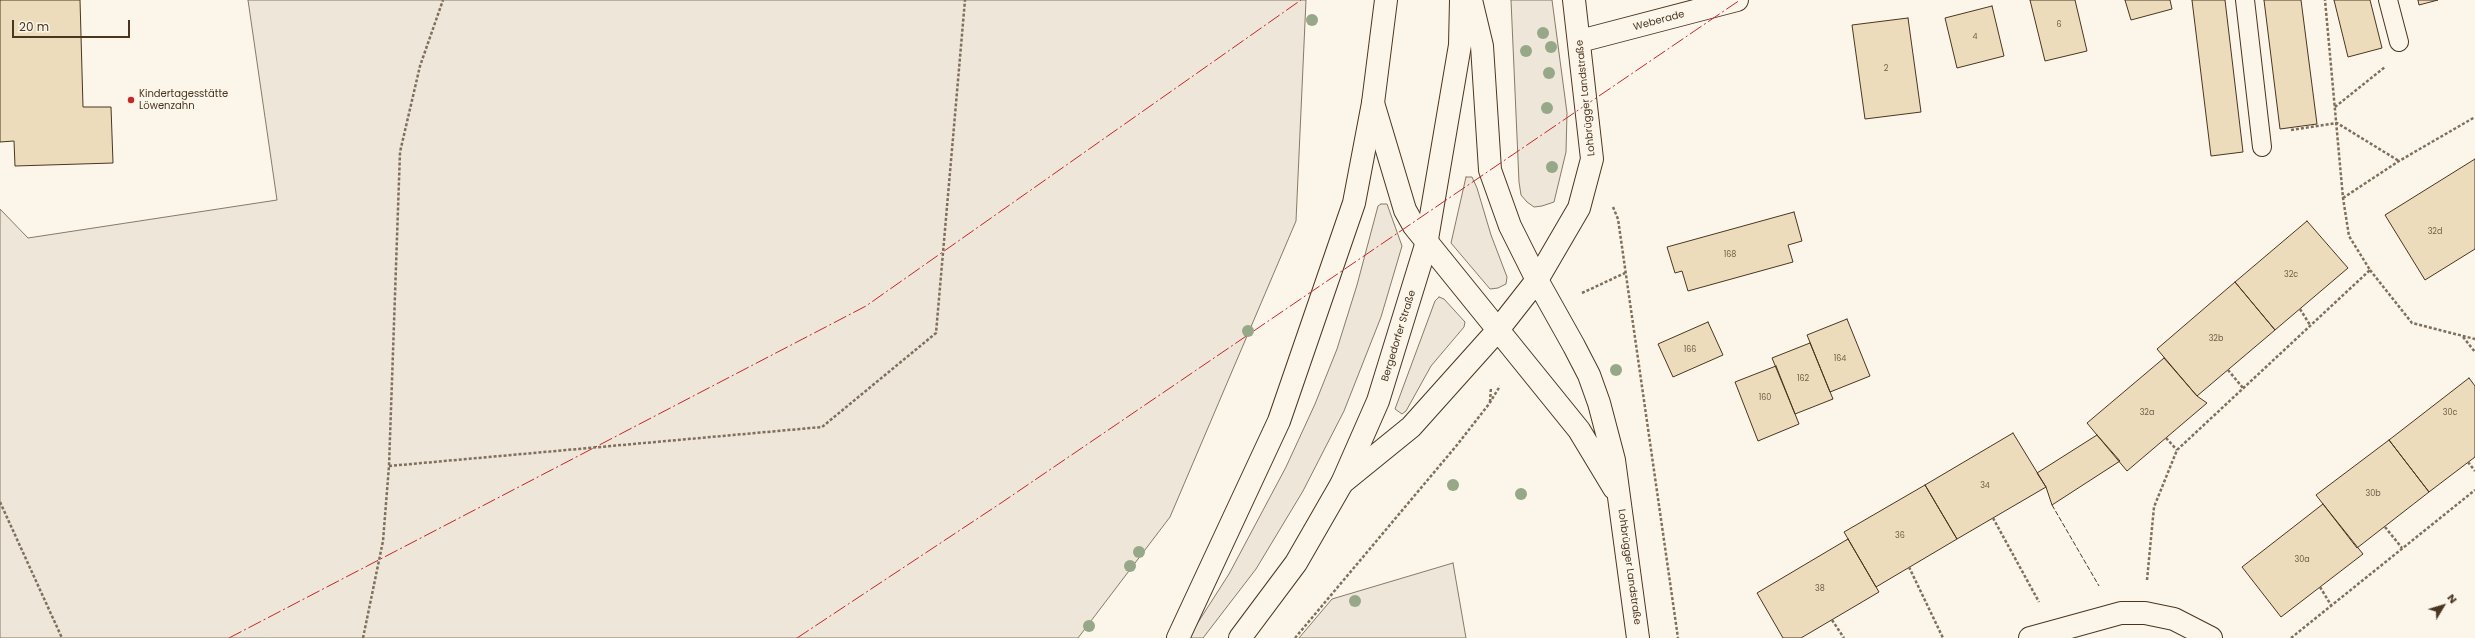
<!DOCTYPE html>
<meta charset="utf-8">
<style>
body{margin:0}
#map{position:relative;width:2475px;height:638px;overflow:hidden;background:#fbf6e9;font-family:Poppins,sans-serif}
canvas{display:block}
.north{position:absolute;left:2423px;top:586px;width:40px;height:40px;-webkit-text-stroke:3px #fbf6e9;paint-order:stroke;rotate:52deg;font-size:11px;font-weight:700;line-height:16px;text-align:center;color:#4a3520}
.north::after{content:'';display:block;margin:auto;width:14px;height:18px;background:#4a3520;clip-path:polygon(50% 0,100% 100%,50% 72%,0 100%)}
.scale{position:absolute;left:12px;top:20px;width:118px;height:18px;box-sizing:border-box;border:2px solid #4a3520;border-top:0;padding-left:5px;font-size:12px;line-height:14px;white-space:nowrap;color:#4a3520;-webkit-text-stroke:3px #fbf6e9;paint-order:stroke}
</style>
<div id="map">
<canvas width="2475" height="638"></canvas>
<div class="north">N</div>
<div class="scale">20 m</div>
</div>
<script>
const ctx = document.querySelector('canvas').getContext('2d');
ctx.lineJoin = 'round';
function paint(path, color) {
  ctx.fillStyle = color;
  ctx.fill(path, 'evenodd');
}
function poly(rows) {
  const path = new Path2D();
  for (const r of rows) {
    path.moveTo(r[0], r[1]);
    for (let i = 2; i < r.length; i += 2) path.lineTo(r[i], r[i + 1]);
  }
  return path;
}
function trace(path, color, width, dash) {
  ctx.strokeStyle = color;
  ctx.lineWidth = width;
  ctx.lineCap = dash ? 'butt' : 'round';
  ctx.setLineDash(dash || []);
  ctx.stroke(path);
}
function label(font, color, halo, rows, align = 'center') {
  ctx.font = font + ' Poppins,sans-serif';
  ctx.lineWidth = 3;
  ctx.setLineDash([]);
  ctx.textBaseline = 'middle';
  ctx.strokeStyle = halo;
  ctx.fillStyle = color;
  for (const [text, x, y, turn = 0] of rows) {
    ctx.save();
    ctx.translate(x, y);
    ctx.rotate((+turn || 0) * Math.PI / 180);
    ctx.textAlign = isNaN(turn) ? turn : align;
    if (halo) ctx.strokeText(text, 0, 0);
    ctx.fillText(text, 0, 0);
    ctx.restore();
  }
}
const green = poly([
 [248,0,1306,0,1296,221,1170,517,1078,638,0,638,0,209,28,238,277,200,248,0],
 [1511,0,1552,0,1567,113,1566,152,1554,202,1542,206,1534,207,1527,202,1521,195,1519,182,1511,0],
 [1466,177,1472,177,1477,188,1491,235,1507,277,1506,284,1498,288,1490,289,1451,243,1466,177],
 [1381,204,1387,204,1402,246,1381,317,1344,411,1303,491,1256,569,1203,638,1188,638,1229,574,1286,467,1315,404,1337,349,1357,285,1378,206,1381,204],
 [1439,297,1444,299,1465,322,1464,327,1431,366,1406,411,1402,414,1395,409,1435,301,1439,297],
 [1453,563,1466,638,1299,638,1332,599,1453,563]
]);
paint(green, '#ede6d9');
trace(green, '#887966', 1);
const building = poly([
 [0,0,80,0,83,107,111,107,113,163,15,166,14,141,0,142,0,0],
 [2030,0,2075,0,2087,51,2045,61,2030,0],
 [2125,0,2170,0,2172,9,2131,20,2125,0],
 [2192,0,2225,0,2243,152,2211,156,2192,0],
 [2264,0,2301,0,2317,124,2280,129,2264,0],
 [2334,0,2370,0,2382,48,2348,57,2334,0],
 [2418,0,2438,0,2419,5,2418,0],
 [1992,6,2004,56,1957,68,1945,18,1992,6],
 [1908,18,1921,112,1865,119,1852,25,1908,18],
 [2475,159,2475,249,2425,280,2385,215,2475,159],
 [1794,212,1802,241,1788,245,1793,262,1688,291,1682,271,1675,273,1667,247,1794,212],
 [2307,221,2348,268,2275,330,2235,282,2307,221],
 [2235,282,2275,330,2197,396,2157,349,2235,282],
 [1847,319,1870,376,1830,392,1807,335,1847,319],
 [1708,322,1723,355,1673,377,1658,344,1708,322],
 [1810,343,1833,399,1795,414,1772,358,1810,343],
 [2164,358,2197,396,2207,403,2127,471,2087,423,2164,358],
 [1776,366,1799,424,1758,441,1735,382,1776,366],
 [2469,378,2475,386,2475,457,2429,492,2389,440,2469,378],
 [2013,433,2046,487,1957,539,1925,485,2013,433],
 [2097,435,2120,461,2052,505,2046,487,2037,473,2097,435],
 [2389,440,2429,492,2357,548,2316,495,2389,440],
 [1925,485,1957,539,1876,587,1844,532,1925,485],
 [2323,504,2363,554,2281,617,2242,567,2323,504],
 [1848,539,1879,592,1801,638,1783,638,1757,593,1848,539]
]);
paint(building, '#ecdcbc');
trace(building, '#4a3520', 1);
const lane = poly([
 [2245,0,2262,147],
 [2388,0,2399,42]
]);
const street = poly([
 [1580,41,1737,0],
 [1537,280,1579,208,1592,159,1574,0],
 [2030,638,2121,613,2145,613,2174,619,2211,638]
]);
const secondary = poly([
 [1471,0,1482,46,1490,170,1510,226,1537,280,1574,346,1589,375,1599,403,1614,460,1638,638],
 [1373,103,1405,210,1414,226,1579,430,1614,488],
 [1342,483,1411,427,1497,331,1537,280]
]);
const primary = poly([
 [1178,638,1279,421,1354,203,1373,103,1386,0],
 [1240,638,1296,563,1342,483,1378,401,1426,245,1460,45,1461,0]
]);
trace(lane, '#4a3520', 20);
trace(street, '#4a3520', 24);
trace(secondary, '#4a3520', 24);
trace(primary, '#4a3520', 24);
trace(poly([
 [2335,107,2385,67],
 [2291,130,2337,123,2399,161],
 [2343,198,2399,161,2475,117],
 [1613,207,1618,219,1678,638],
 [2370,270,2412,323,2475,339],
 [1582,293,1625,273],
 [2300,309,2310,325],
 [2463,337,2475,352],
 [2228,370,2243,388],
 [1490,402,1491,387],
 [2166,438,2177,450],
 [2468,462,2475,471],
 [389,466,822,427,936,333,965,0],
 [0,502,62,638],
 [1993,518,2039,602],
 [2385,527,2402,548],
 [1909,567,1943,638],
 [2147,580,2154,507,2177,450,2370,270,2349,236,2343,198,2325,0],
 [2320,587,2331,605],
 [1832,620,1844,638],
 [363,638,383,541,389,466,400,152,420,66,443,0],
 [1295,638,1457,445,1489,404,1500,386],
 [2291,638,2475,490]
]), '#7f6f5c', 2.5, [3, 2]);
trace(lane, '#fbf6e9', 18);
trace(street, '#fbf6e9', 22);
trace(secondary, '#fbf6e9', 22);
trace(primary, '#fbf6e9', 22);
trace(poly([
 [2052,505,2099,586]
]), '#4a3520', 1, [5, 2]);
trace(poly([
 [229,638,866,306,1301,0],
 [797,638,1001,503,1740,0]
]), '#c62828', 1, [14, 3, 2, 3]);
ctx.fillStyle = '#96a887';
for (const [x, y] of [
 [1312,20],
 [1543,33],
 [1551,47],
 [1526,51],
 [1549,73],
 [1547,108],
 [1552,167],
 [1248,331],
 [1616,370],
 [1453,485],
 [1521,494],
 [1139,552],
 [1130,566],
 [1355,601],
 [1089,626]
]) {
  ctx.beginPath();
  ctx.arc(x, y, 6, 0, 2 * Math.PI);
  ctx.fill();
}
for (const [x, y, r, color] of [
 [131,100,4,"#c62828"]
]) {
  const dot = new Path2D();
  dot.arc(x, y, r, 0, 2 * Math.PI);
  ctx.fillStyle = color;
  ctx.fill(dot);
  trace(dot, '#fbf6e9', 1.5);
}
label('8px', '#725f47', null, [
 ["6",2059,25],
 ["4",1975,37],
 ["2",1886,69],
 ["32d",2435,232],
 ["168",1730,255],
 ["32c",2291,275],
 ["32b",2216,339],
 ["166",1690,350],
 ["164",1840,359],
 ["162",1803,379],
 ["160",1765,398],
 ["32a",2147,413],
 ["30c",2450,413],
 ["34",1985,486],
 ["30b",2373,494],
 ["36",1900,536],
 ["30a",2302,560],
 ["38",1820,589]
]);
label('10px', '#4a3520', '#fbf6e9', [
 ["Weberade",1659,21,-15],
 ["Lohbrügger Landstraße",1586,98,-96],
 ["Bergedorfer Straße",1399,336,-73],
 ["Lohbrügger Landstraße",1629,567,82]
]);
label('10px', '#4a3520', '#fbf6e9', [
 ["Kindertagesstätte",139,94],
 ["Löwenzahn",139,106]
], 'left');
</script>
